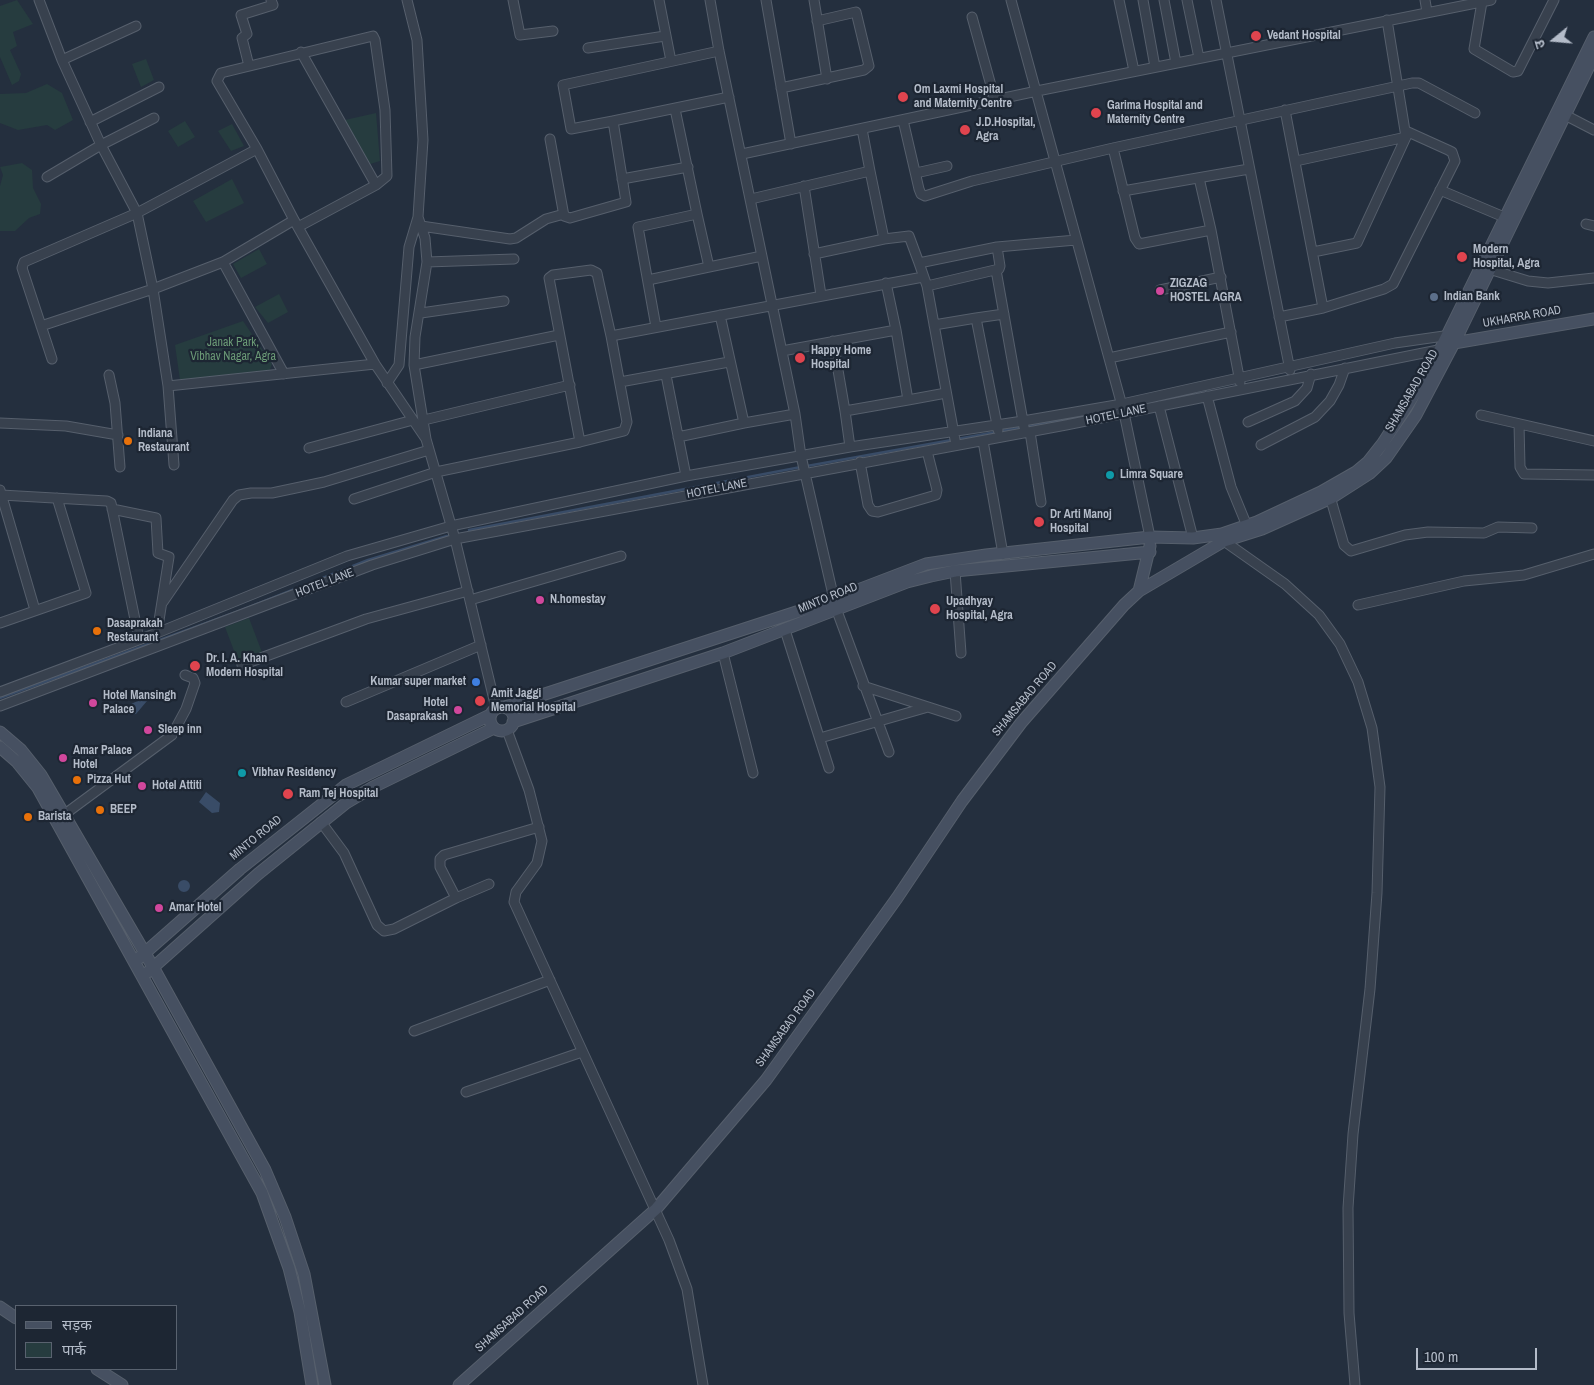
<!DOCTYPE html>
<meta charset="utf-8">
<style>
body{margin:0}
#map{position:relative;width:1594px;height:1385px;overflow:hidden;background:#242f3e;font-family:"Archivo Narrow","Noto Sans Devanagari",sans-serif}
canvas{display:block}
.legend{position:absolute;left:15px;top:1305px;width:162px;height:65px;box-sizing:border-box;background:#1d2633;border:1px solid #59626f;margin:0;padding:6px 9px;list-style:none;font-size:15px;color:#b4bcc9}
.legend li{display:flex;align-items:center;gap:10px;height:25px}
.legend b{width:25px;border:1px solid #59626f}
.north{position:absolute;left:1529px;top:15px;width:50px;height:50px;-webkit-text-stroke:4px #1d2633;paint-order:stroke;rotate:253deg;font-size:14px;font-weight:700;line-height:20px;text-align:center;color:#b4bcc9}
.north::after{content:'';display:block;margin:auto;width:18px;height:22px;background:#b4bcc9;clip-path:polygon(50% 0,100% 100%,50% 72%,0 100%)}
.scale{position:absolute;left:1416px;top:1348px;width:121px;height:22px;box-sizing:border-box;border:2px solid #b4bcc9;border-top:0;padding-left:6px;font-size:15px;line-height:18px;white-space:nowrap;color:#b4bcc9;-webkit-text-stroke:4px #1d2633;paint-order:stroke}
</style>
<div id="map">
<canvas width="1594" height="1385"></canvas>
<ul class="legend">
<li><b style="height:6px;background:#465061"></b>सड़क</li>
<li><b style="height:14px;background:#263c3f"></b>पार्क</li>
</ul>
<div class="north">उ</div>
<div class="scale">100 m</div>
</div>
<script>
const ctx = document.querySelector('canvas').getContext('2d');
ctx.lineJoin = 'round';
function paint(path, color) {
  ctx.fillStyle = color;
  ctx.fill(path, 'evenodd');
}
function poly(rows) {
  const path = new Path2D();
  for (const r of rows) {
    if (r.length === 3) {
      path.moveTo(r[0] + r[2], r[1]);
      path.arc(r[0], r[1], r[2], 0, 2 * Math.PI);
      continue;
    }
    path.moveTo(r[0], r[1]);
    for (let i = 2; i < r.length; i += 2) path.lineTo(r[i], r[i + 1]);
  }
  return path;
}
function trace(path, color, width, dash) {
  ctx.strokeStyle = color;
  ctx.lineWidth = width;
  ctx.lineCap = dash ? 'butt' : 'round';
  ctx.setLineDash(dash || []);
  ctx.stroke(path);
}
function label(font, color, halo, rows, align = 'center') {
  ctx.font = font + ' "Archivo Narrow",sans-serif';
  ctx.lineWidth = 4.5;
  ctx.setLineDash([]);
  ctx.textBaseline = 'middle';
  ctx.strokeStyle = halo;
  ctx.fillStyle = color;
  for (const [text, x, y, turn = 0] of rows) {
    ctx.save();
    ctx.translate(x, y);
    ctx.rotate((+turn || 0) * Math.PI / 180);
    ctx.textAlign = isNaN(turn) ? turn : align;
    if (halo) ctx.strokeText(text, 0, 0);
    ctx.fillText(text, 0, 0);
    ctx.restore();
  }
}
paint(poly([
 [17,0,33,24,13,32,17,46,10,50,21,74,19,81,12,85,0,57,0,6],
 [146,59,154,80,141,87,132,64],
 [47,84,62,93,73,120,55,130,47,125,18,130,0,123,0,94,26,93],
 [376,113,380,161,370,164,345,120],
 [185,121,195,137,178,147,168,131],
 [232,124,244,146,231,151,218,131],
 [22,163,32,170,33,188,41,204,40,214,29,218,15,231,0,231,0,186,3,175,0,167],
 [232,179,244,203,206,222,193,201],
 [259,249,267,264,241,278,233,264],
 [279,294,288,312,268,323,255,307],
 [243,321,272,364,269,372,180,380,175,345],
 [249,618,263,655,239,664,225,627]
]), '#263c3f');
paint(poly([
 [146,697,147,701,136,714,126,715,129,705],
 [206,792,220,803,219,812,212,813,199,802],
 [184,886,6]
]), '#394c67');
trace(poly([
 [1001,431,1178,398],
 [807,466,996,432],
 [469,530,801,467],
 [0,698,242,610,368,560,447,536]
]), '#394c67', 2.5);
const street = poly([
 [39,0,62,60,101,145,47,177],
 [513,0,520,35,553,31],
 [659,0,671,61],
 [710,0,719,51,795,414,801,456,834,599],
 [766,0,791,144],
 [814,0,827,79],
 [1011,0,1124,413,1150,537],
 [1119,0,1134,71],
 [1143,0,1155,67],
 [1164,0,1176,63],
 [1187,0,1199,58],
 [1216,0,1290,370],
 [1425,0,1427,12],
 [1482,2,1474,49,1513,72,1518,71,1554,0],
 [972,17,995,100],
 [588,48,665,36],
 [301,52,376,185],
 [62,60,136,26],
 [249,66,242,38,247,34,241,15,273,5,271,0],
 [781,88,864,70,869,66,856,12,817,21],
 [675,109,697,214],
 [1285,110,1323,308],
 [1565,115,1594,130],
 [154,118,101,145,137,213,153,289,168,386,375,364],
 [903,120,919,189,921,194,925,196,972,181,1113,148,1412,83,1419,83,1475,113],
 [613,121,571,129,563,85,719,51],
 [90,122,159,87],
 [862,129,870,171],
 [550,139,564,216,570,218,626,202,613,121,729,97],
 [1113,148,1135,238,1139,244,1211,230,1199,178],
 [742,154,1037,91,1491,0],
 [1296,161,1406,137,1387,20],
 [916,173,947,166],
 [622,179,688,167],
 [804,186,821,295],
 [1440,190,1504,217],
 [1123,191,1249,169],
 [751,199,870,171,884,239,814,254],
 [418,217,425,238,427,262,415,337,414,365,426,439,455,539,496,708],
 [1586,224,1594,226],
 [421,226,510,239,516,238,546,219,564,214],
 [298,227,376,185,387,176,385,110,375,40,373,36,221,73,217,81,257,149,294,220,375,364,426,439],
 [1211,230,1240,382],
 [884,239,909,236,919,263,927,286,956,445],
 [1313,252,1357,243,1406,137],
 [223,262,284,374],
 [427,262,514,259],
 [919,263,997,247,1076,240],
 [1489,269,1528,281,1548,283,1594,278],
 [996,270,1024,427],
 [648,280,709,267],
 [927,286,999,269,1000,266,997,247],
 [1160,290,1221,277],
 [421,313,504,301],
 [720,315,744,423,795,414],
 [1279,317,1323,308,1384,289,1393,284,1455,161,1452,152,1448,150,1406,131],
 [976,318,1004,314],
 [934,325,976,318,998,430],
 [41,326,153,289,223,262,294,220],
 [656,327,638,227,697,214,709,267,762,256],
 [896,330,908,400,946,393],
 [611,336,923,277],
 [833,341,845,411,908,400],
 [782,351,896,330,886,283],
 [1109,358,1231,332],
 [52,359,22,268,24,262,137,213,257,149],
 [414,365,559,335],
 [109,375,115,403,120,467],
 [666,375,686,476],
 [620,382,729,362],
 [387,383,399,365,409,247,418,217,423,140,417,40,407,0],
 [168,386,174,465],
 [1207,396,1231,487,1247,526],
 [1159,406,1193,538],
 [845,411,850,447],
 [1481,415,1594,441],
 [424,420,570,385],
 [1248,422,1295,401,1307,388,1311,374],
 [0,423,66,426,118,435],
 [1519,424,1520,467,1524,474,1594,475],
 [1030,432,1041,502],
 [678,437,744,423],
 [983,441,1003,554],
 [1261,445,1315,417,1330,401,1339,385,1345,368],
 [309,448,413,420],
 [860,462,868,505,872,511,878,512,936,495,937,490,927,451],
 [0,490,35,610],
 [1329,493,1344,545,1351,551,1405,535,1428,532,1484,533,1498,527,1532,528],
 [1,495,107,501,111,503,139,639],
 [354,499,436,472,580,442,624,431,627,422,611,336,598,278,597,273,591,270,553,275,549,278,580,442],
 [112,509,156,518,158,553,169,557,157,633],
 [1223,537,1224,541,1285,584,1319,615,1340,644,1358,682,1372,728,1380,787,1377,893,1370,989,1353,1134,1348,1208,1349,1313,1355,1385],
 [955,571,961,653],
 [470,600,621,556],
 [163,602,233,500,239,495,251,493,272,493,324,482,429,450],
 [1358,605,1464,581,1524,575,1594,554],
 [837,611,889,752],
 [0,623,86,593,57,498],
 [785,630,829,768],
 [723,653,753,773],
 [242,665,366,619,468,591],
 [863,686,956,716],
 [0,692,157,633,347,556,451,526,686,476,850,447,1023,421,1122,404,1395,343,1451,335],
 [346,702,481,645],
 [0,706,372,565,455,539,1066,425,1443,349],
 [507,730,529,790,542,841,537,863,516,892,514,902,669,1240,687,1289,703,1385],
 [820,738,928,707],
 [65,814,172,735,186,709,195,683,193,678,185,675],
 [321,822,344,853,377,925,384,931,394,929,456,898,489,884],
 [456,898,440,867,440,859,444,855,539,827],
 [414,1031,550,980],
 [466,1092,582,1052]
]);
const secondary = poly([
 [1454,343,1594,319],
 [1139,591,1150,546],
 [505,707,824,603,926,564,986,555,1150,537,1193,538,1222,534,1257,522,1321,492,1356,472,1368,462,1383,443,1430,370,1594,37],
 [502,719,12],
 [513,722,723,653,907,582,931,576,955,571,1150,552],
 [0,732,21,750,41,775,153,967,265,1170,285,1217,304,1274,325,1385],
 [0,747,17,762,38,788,262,1193,289,1268,300,1312,312,1385],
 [139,958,240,869,346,785,490,715],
 [148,972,258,874,346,803,373,787,494,728],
 [0,1307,16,1318],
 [97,1369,122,1385],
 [459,1385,656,1209,766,1080,897,898,962,801,1021,723,1124,605,1139,591,1224,541,1262,529,1331,498,1370,473,1386,458,1416,415,1454,343,1594,56]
]);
trace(street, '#565f6c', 11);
trace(secondary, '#565f6c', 13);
trace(street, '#38414e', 9);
trace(secondary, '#465061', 11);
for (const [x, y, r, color] of [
 [1256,36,6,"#e0444e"],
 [903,97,6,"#e0444e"],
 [1096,113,6,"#e0444e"],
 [965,130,6,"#e0444e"],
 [1462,257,6,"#e0444e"],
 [1160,291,5,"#d1479c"],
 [1434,297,5,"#5c6f8a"],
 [800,358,6,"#e0444e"],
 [128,441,5,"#e8710a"],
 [1110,475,5,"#0f9aa8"],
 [1039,522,6,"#e0444e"],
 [540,600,5,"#d1479c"],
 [935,609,6,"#e0444e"],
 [97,631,5,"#e8710a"],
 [195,666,6,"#e0444e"],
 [476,682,5,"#3f7fe0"],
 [480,701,6,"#e0444e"],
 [93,703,5,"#d1479c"],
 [458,710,5,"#d1479c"],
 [148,730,5,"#d1479c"],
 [63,758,5,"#d1479c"],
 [242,773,5,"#0f9aa8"],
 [77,780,5,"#e8710a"],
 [142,786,5,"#d1479c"],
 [288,794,6,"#e0444e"],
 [100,810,5,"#e8710a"],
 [28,817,5,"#e8710a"],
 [159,908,5,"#d1479c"]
]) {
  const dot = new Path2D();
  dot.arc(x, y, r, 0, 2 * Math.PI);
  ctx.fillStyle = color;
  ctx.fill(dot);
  trace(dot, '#1d2633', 2);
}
label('bold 12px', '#b4bcc9', '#1d2633', [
 ["Vedant Hospital",1267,36],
 ["Om Laxmi Hospital",914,90],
 ["and Maternity Centre",914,104],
 ["Garima Hospital and",1107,106],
 ["Maternity Centre",1107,120],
 ["J.D.Hospital,",976,123],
 ["Agra",976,137],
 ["Modern",1473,250],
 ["Hospital, Agra",1473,264],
 ["ZIGZAG",1170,284],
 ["HOSTEL AGRA",1170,298],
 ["Indian Bank",1444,297],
 ["Happy Home",811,351],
 ["Hospital",811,365],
 ["Indiana",138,434],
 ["Restaurant",138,448],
 ["Limra Square",1120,475],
 ["Dr Arti Manoj",1050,515],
 ["Hospital",1050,529],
 ["N.homestay",550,600],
 ["Upadhyay",946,602],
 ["Hospital, Agra",946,616],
 ["Dasaprakah",107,624],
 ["Restaurant",107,638],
 ["Dr. I. A. Khan",206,659],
 ["Modern Hospital",206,673],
 ["Kumar super market",466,682,"right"],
 ["Amit Jaggi",491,694],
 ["Memorial Hospital",491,708],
 ["Hotel Mansingh",103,696],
 ["Palace",103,710],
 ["Hotel",448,703,"right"],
 ["Dasaprakash",448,717,"right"],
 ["Sleep inn",158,730],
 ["Amar Palace",73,751],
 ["Hotel",73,765],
 ["Vibhav Residency",252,773],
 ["Pizza Hut",87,780],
 ["Hotel Attiti",152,786],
 ["Ram Tej Hospital",299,794],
 ["BEEP",110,810],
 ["Barista",38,817],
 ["Amar Hotel",169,908]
], 'left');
label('12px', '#b4bcc9', '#1d2633', [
 ["UKHARRA ROAD",1522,317,-10],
 ["SHAMSABAD ROAD",1412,391,-60],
 ["HOTEL LANE",1116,415,-12],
 ["HOTEL LANE",717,489,-11],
 ["HOTEL LANE",325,583,-21],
 ["MINTO ROAD",828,598,-22],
 ["SHAMSABAD ROAD",1025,699,-50],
 ["MINTO ROAD",256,838,-39],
 ["SHAMSABAD ROAD",786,1028,-54],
 ["SHAMSABAD ROAD",512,1319,-42]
]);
label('12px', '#6b9a76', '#1d2633', [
 ["Janak Park,",233,343],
 ["Vibhav Nagar, Agra",233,357]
]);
</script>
